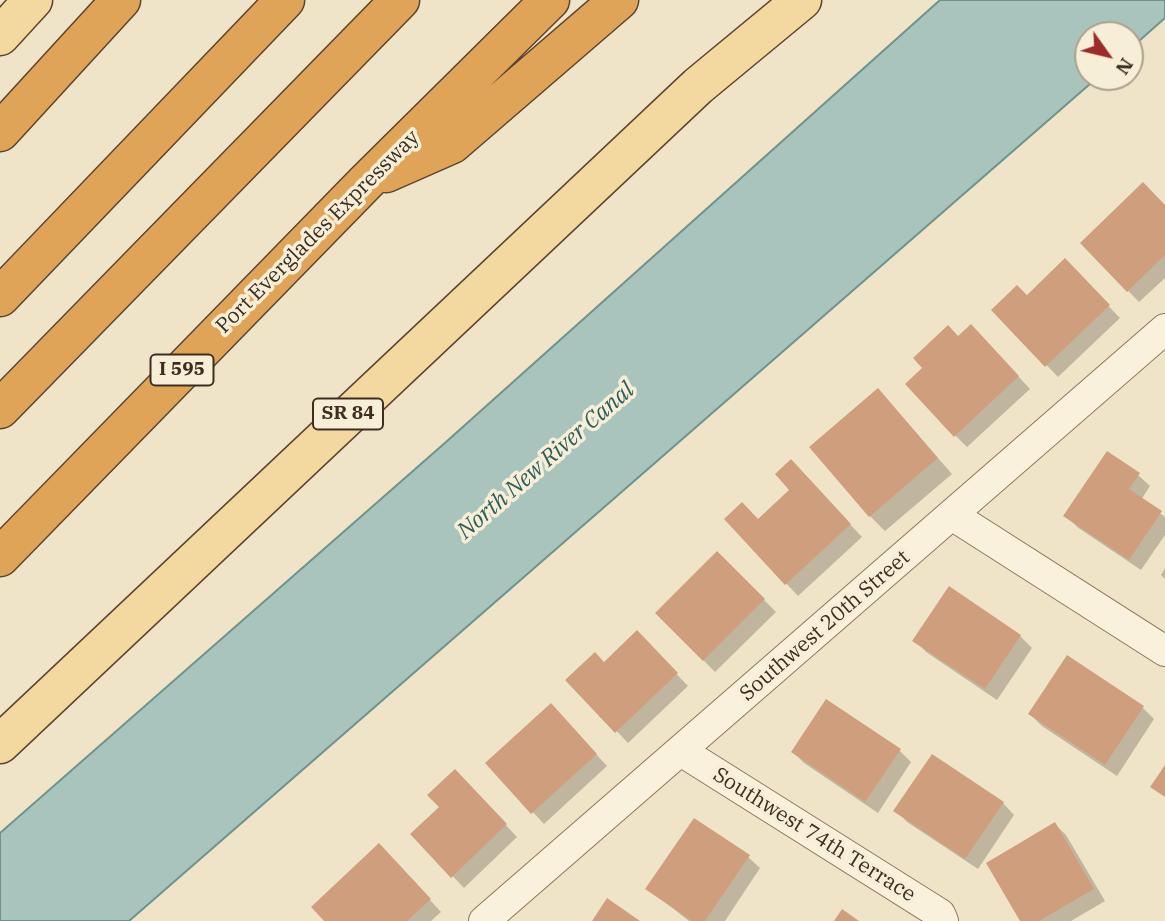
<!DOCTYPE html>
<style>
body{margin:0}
#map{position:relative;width:1165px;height:921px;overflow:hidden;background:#f0e4c8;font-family:"IBM Plex Serif",serif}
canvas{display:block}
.north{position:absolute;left:1074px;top:21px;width:70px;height:70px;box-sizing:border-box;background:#f7eed8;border:2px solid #ada18e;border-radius:50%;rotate:124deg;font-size:19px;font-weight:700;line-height:28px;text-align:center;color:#3d2e20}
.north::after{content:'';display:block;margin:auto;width:24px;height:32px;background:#9e2a2b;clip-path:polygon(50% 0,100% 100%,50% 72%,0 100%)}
</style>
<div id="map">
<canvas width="1165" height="921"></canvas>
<div class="north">N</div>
</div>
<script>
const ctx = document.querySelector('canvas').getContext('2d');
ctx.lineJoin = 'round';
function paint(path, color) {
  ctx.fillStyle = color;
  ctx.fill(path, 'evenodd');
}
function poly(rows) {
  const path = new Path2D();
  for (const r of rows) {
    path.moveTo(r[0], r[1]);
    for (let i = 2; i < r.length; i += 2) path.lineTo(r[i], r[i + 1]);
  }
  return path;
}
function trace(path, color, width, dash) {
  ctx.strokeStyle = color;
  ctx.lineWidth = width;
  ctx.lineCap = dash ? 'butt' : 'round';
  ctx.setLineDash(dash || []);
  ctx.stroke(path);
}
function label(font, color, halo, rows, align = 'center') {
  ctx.font = font + ' "IBM Plex Serif",serif';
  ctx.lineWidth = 7;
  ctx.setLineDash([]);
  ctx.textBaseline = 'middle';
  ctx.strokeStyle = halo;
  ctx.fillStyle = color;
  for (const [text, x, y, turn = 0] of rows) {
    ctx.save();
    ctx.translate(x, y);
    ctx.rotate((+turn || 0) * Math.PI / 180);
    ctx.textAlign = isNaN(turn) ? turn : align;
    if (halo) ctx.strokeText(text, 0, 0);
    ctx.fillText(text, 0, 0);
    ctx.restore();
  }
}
const water = poly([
 [940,0,1165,0,1165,18,1130,49,1130,35,1088,35,1088,77,1098,77,129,921,0,921,0,833,446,442,940,0]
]);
paint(water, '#a9c4bc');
trace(water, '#6f938a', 2);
paint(poly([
 [1165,208,1165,278,1139,302,1082,243],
 [1065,261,1120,318,1058,377,994,310,1027,297],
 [959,338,983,338,1030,389,967,447,955,435],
 [878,390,952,474,885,531,870,516],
 [802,473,862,537,798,596,726,519,758,521,792,490],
 [1138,475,1150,486,1141,500,1165,517,1165,535,1141,570,1077,527,1066,515],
 [717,553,776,612,715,672,657,613],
 [1165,568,1165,579,1161,575],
 [637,633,688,686,628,743,568,680,604,664],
 [1020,636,1032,648,997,700,926,652,915,640],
 [1143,708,1154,719,1117,776,1042,726,1030,714],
 [562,717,607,766,544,824,487,763],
 [900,751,911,762,878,813,804,763,793,752],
 [466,783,517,837,464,888,413,834],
 [1003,803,1014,815,978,869,907,822,896,810],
 [1055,824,1066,835,1105,901,1071,921,1022,921],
 [391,857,441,912,431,921,327,921],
 [748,857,760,868,725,921,689,921,648,889]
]), '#0003');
paint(poly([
 [1143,182,1165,205,1165,255,1127,292,1080,243],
 [1065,258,1110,305,1045,367,991,310,1017,285,1027,295],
 [971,324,1019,376,954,437,905,384,922,368,913,358,948,325,958,336],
 [878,388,938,458,869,517,809,447],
 [1107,451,1140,473,1129,489,1162,511,1129,560,1063,516],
 [791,459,851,524,785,585,724,519,742,502,758,519,789,490,775,474],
 [717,551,765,599,703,661,655,613],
 [949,586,1021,635,985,689,912,641],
 [637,630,678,673,615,733,565,680,595,652,604,662],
 [1067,655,1144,706,1105,765,1028,714],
 [826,699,901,749,865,802,791,752],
 [551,703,597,754,531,814,485,763],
 [932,754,1004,802,965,859,893,811],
 [1165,765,1165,797,1150,787],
 [455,769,507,824,451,878,410,834,439,807,427,795],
 [694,818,750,855,705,921,692,921,645,889],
 [1055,822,1094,889,1039,921,1020,921,986,863],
 [379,843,431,899,407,921,324,921,311,907],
 [607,898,640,921,592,921],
 [842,909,859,921,834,921]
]), '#cf9f7d');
const minor = poly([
 [952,515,1165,651],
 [681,751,940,914,943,921],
 [484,921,1165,329]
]);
const primary = poly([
 [0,36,33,0],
 [0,744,698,86,802,0]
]);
const motorway = poly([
 [0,132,121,0],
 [386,173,452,144,619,0],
 [0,297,285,0],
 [0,409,400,0],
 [0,557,365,183,550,0]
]);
trace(minor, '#8d765c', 32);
trace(primary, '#5b4430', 41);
trace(motorway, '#5b4430', 41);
trace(minor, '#faf1dc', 30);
trace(primary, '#f3d9a0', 38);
trace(motorway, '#e0a458', 38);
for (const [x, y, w] of [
 [182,370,63],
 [348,414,70]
]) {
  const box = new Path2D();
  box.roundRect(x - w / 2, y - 15.5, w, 31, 5);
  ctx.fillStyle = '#f7eed8';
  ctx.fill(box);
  trace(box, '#3d2e20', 2);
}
label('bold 19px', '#3d2e20', null, [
 ["I 595",182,370],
 ["SR 84",348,414]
]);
label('21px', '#3d2e20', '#f7eed8', [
 ["Port Everglades Expressway",318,232,-45],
 ["Southwest 20th Street",825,626,-41],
 ["Southwest 74th Terrace",814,835,32]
]);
label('italic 23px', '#2f5d5a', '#f7eed8', [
 ["North New River Canal",546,461,-41]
]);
</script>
